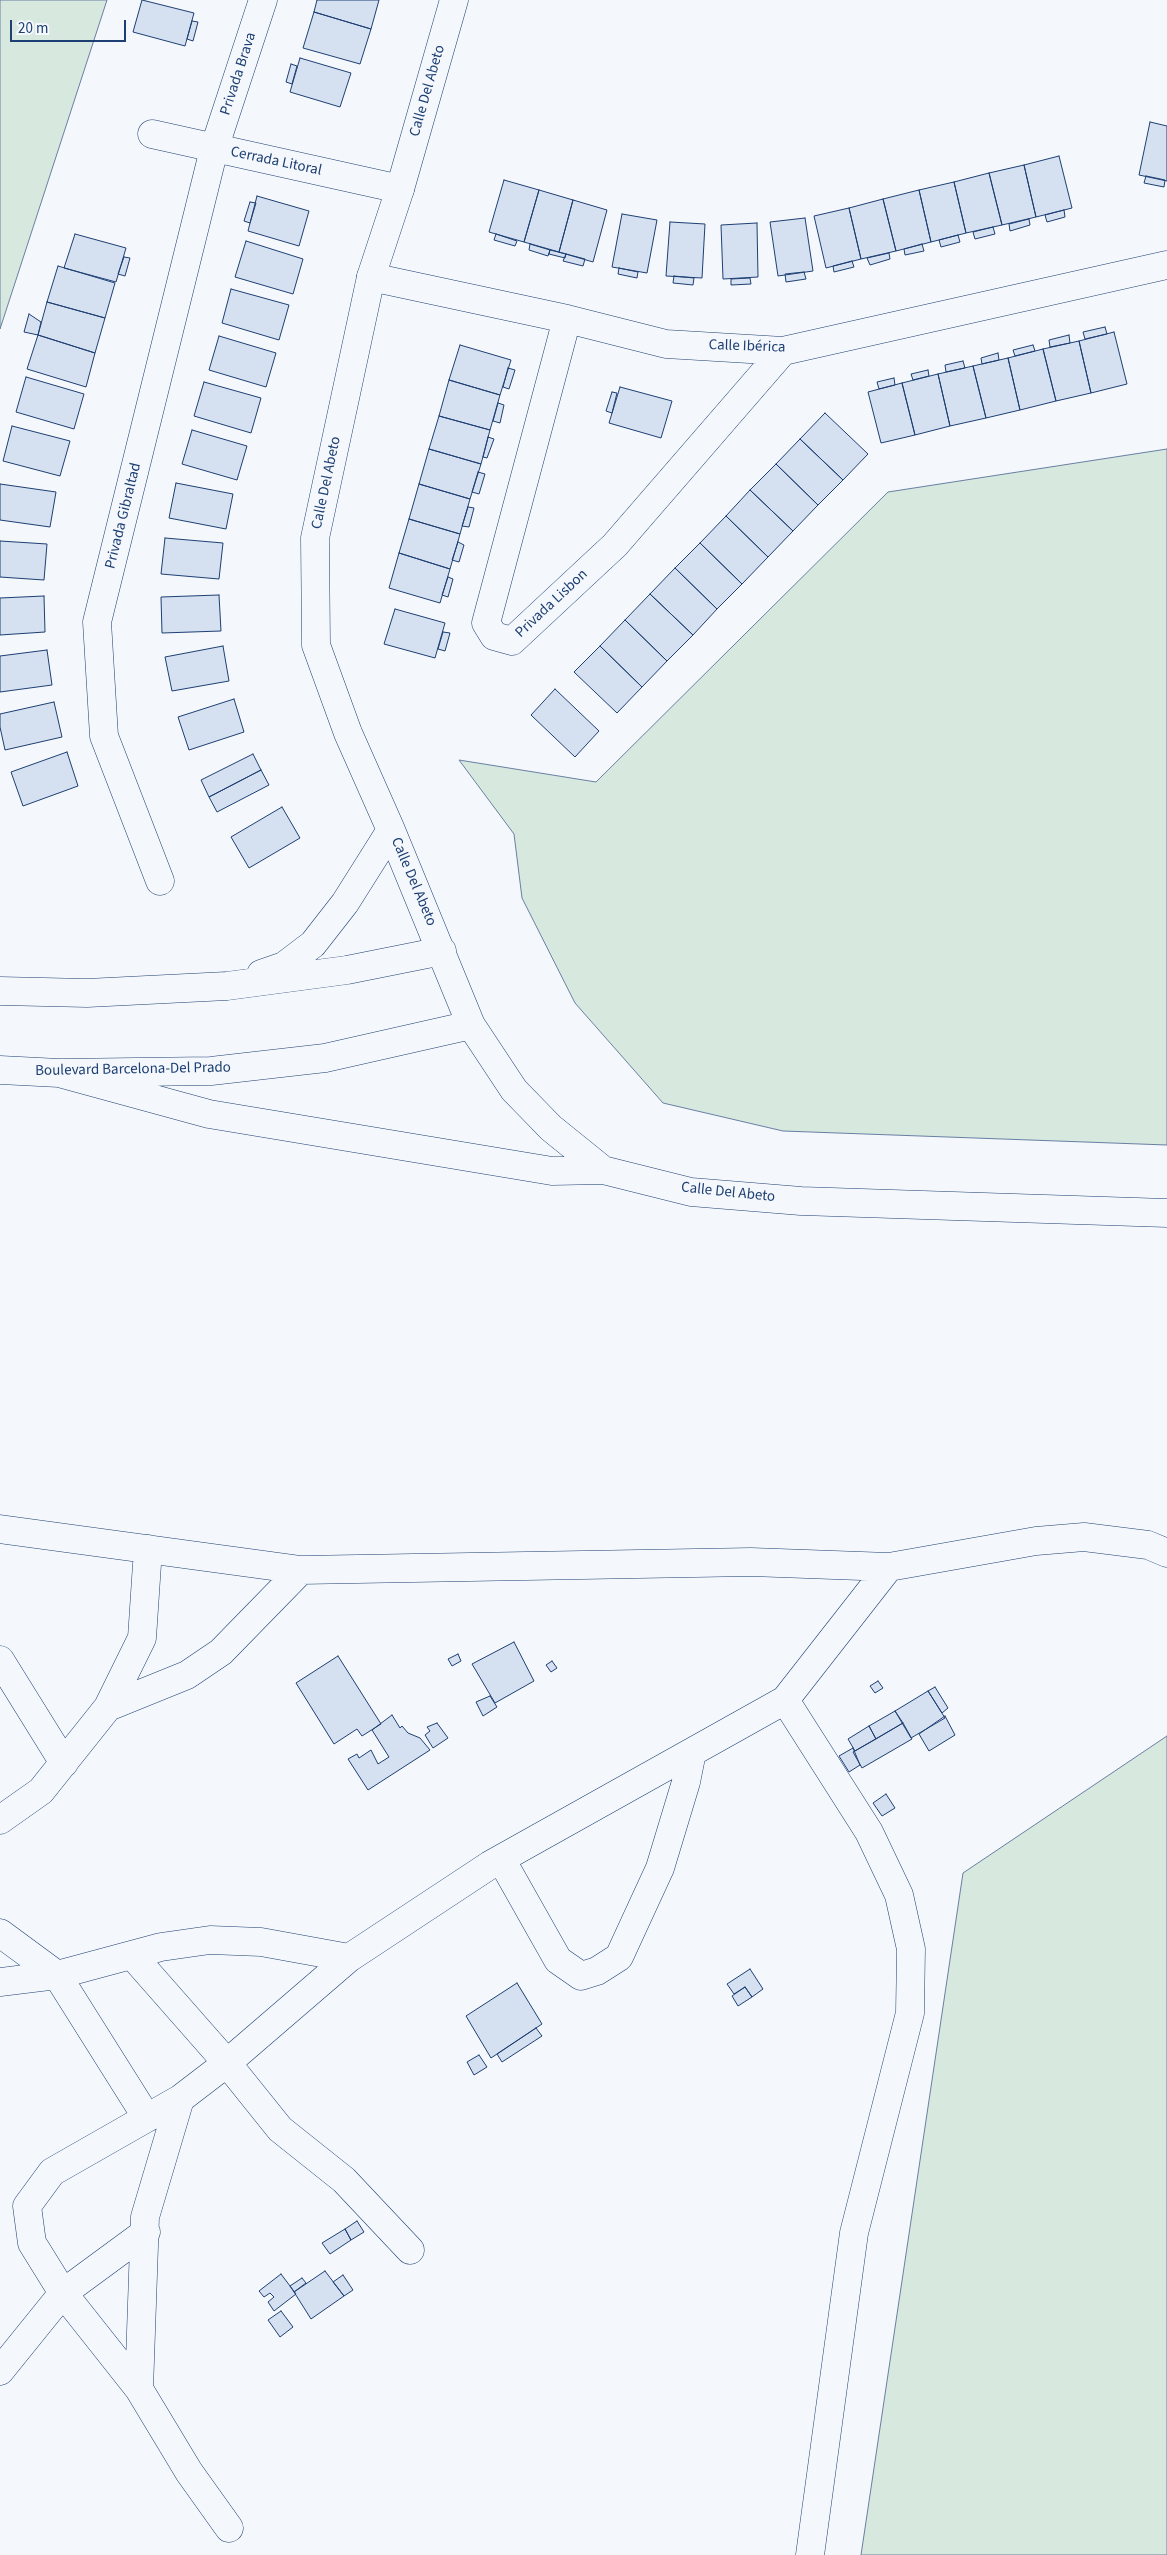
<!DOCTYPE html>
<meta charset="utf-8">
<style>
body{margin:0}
#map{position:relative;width:1167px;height:2555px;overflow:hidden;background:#f4f7fb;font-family:"Source Sans 3",sans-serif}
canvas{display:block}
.scale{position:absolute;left:10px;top:20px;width:116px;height:22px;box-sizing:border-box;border:2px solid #1d3f73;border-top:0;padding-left:6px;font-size:15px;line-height:18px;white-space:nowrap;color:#1d3f73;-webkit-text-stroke:4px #f4f7fb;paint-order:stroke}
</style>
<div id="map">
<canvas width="1167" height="2555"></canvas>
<div class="scale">20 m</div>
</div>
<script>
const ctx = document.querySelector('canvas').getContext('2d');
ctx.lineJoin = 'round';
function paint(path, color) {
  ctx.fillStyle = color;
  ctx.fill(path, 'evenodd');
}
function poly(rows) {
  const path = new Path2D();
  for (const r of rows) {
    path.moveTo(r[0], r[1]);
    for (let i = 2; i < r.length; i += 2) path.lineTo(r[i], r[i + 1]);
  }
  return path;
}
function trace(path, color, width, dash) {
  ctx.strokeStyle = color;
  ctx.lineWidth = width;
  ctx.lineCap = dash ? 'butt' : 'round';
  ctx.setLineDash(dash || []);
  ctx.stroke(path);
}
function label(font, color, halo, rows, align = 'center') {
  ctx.font = font + ' "Source Sans 3",sans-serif';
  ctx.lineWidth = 4;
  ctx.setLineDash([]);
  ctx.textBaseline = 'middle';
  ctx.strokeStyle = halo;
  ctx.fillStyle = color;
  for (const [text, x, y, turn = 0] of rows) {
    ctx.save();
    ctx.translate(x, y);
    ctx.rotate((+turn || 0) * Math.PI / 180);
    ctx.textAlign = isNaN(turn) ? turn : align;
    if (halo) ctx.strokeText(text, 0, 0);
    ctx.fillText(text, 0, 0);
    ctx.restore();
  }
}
const green = poly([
 [0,0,107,0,0,329,0,0],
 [1167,449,1167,1145,783,1131,663,1103,575,1003,522,898,514,834,459,760,596,782,888,492,1167,449],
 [1167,1736,1167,2555,861,2555,963,1873,1167,1736]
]);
paint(green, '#d7e8df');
trace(green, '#687fa3', 1);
const building = poly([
 [142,0,194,13,185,46,133,32,142,0],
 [317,0,379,0,371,29,314,12,317,0],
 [314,12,371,29,360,64,303,48,314,12],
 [192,21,198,22,193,41,187,39,192,21],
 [300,58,351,73,340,107,290,92,300,58],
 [291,64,297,66,292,84,286,82,291,64],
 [1150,122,1167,126,1167,181,1139,175,1150,122],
 [1059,156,1072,208,1036,217,1024,165,1059,156],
 [1024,165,1036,217,1002,225,989,173,1024,165],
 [989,173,1002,225,966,233,954,182,989,173],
 [1146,176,1165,180,1164,187,1144,183,1146,176],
 [504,180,539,190,524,242,489,232,504,180],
 [954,182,966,233,931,242,919,190,954,182],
 [539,190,573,200,559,252,524,242,539,190],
 [919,190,931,242,896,251,883,199,919,190],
 [257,196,309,211,299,246,248,231,257,196],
 [883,199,896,251,861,259,849,208,883,199],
 [573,200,607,210,593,262,559,252,573,200],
 [250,202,256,203,250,223,244,221,250,202],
 [849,208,861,259,826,268,814,216,849,208],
 [1064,210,1065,217,1047,222,1045,215,1064,210],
 [622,214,657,220,647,273,612,267,622,214],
 [805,218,813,271,778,276,770,222,805,218],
 [1029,219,1030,225,1010,231,1009,224,1029,219],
 [670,222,705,224,702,278,666,276,670,222],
 [757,223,758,277,723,279,721,225,757,223],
 [993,227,995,234,975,239,973,232,993,227],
 [75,234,126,248,116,282,64,268,75,234],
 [496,234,517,241,515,246,494,240,496,234],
 [958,235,960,242,941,247,939,240,958,235],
 [246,241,303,259,293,294,235,277,246,241],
 [530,244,550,250,548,256,529,250,530,244],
 [922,244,924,251,905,255,904,249,922,244],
 [550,250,566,254,565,258,549,254,550,250],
 [889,253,890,259,870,265,867,258,889,253],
 [566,254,585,259,583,266,563,261,566,254],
 [124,257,130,258,125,276,118,274,124,257],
 [852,261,854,267,834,272,833,266,852,261],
 [58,266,115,283,105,318,47,302,58,266],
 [619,268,638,272,637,278,618,274,619,268],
 [804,272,806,279,786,282,785,274,804,272],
 [674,276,694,278,693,285,673,283,674,276],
 [750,278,751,284,731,285,731,279,750,278],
 [231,289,289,305,279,340,222,323,231,289],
 [47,302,105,318,95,353,38,335,47,302],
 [29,314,41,322,38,335,24,332,29,314],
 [1105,327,1107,334,1085,339,1083,332,1105,327],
 [1114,332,1127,384,1091,393,1079,341,1114,332],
 [38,335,95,353,86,387,27,369,38,335],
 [1069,335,1070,343,1050,347,1049,340,1069,335],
 [219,336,276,353,266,387,209,370,219,336],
 [1079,341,1091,393,1056,401,1043,349,1079,341],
 [460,345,511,360,500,395,449,380,460,345],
 [1033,345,1035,351,1015,356,1013,350,1033,345],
 [1043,349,1056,401,1020,410,1008,358,1043,349],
 [998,353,999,360,982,364,981,358,998,353],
 [1008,358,1020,410,986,418,973,366,1008,358],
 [963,361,965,368,946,372,945,365,963,361],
 [973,366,986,418,950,426,938,374,973,366],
 [508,368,515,370,509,389,503,387,508,368],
 [928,370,929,376,913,380,911,374,928,370],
 [938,374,950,426,915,435,902,383,938,374],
 [26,377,84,394,74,429,16,412,26,377],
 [894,378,895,385,879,389,877,382,894,378],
 [449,380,500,395,490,430,439,416,449,380],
 [204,382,261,398,251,433,194,416,204,382],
 [902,383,915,435,881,443,868,392,902,383],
 [620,387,672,401,661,438,609,423,620,387],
 [612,392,617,393,612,413,606,411,612,392],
 [498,403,504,405,500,423,493,421,498,403],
 [825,413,868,454,843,480,800,439,825,413],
 [439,416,490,430,481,464,429,449,439,416],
 [12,426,70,441,60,476,3,461,12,426],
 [192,430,247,446,237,480,182,464,192,430],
 [488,437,494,439,487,458,483,457,488,437],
 [800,439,843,480,818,505,776,464,800,439],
 [429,449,481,464,470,499,419,484,429,449],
 [776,464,818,505,793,531,750,490,776,464],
 [478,472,485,474,479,494,472,492,478,472],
 [176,483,233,494,226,529,169,518,176,483],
 [0,484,56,492,50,527,0,520,0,484],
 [419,484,470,499,460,534,409,519,419,484],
 [750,490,793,531,768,557,726,516,750,490],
 [468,507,474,508,469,527,462,526,468,507],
 [726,516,768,557,742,584,700,543,726,516],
 [409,519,460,534,450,569,399,553,409,519],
 [165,538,223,543,219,579,161,574,165,538],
 [0,541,47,544,44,580,0,577,0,541],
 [458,542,464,545,459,562,452,560,458,542],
 [700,543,742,584,717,609,675,568,700,543],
 [399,553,450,569,440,603,389,588,399,553],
 [675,568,717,609,693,635,650,594,675,568],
 [448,577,453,579,448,597,442,595,448,577],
 [650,594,693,635,667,661,625,620,650,594],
 [219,595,221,631,162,633,161,597,219,595],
 [44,596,45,632,0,635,0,598,44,596],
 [395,609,445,623,435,658,384,644,395,609],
 [625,620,667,661,642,687,600,646,625,620],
 [443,632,450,633,445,651,438,649,443,632],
 [223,646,229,681,172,691,165,657,223,646],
 [600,646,642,687,617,713,574,672,600,646],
 [47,650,52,685,0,692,0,656,47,650],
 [555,689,599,731,575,757,531,715,555,689],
 [234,699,244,732,189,750,178,717,234,699],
 [54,702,62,737,5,750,0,727,0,714,54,702],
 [67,752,78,786,23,806,11,772,67,752],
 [253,754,261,770,209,797,201,780,253,754],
 [261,770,269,785,217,812,209,797,261,770],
 [282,807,300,838,249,868,231,837,282,807],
 [514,1642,534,1681,495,1703,472,1664,514,1642],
 [458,1654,461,1661,452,1666,448,1659,458,1654],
 [338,1656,381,1724,362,1736,357,1729,334,1744,296,1683,338,1656],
 [552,1661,557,1668,551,1672,546,1665,552,1661],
 [878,1681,883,1688,875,1693,870,1686,878,1681],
 [935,1687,948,1708,942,1713,928,1691,935,1687],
 [928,1691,945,1718,911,1738,895,1711,928,1691],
 [490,1696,497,1707,483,1716,476,1702,490,1696],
 [895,1711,903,1723,876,1739,869,1726,895,1711],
 [392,1715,400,1728,402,1726,408,1733,420,1738,430,1750,368,1790,348,1759,357,1754,359,1758,371,1750,378,1764,389,1757,372,1730,392,1715],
 [945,1716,955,1735,929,1751,919,1734,945,1716],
 [437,1723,448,1738,433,1748,425,1735,430,1731,427,1727,437,1723],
 [903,1723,912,1739,862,1768,853,1752,903,1723],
 [869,1726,876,1739,855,1751,848,1739,869,1726],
 [853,1748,860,1765,849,1772,839,1756,853,1748],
 [886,1794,895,1808,882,1816,873,1803,886,1794],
 [750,1969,763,1989,752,1997,745,1987,734,1994,727,1984,750,1969],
 [517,1983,542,2024,491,2058,466,2016,517,1983],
 [745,1987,752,1997,738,2006,732,1996,745,1987],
 [536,2028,542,2036,502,2062,497,2054,536,2028],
 [479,2055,487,2067,474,2075,467,2062,479,2055],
 [357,2221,364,2232,351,2240,345,2229,357,2221],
 [345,2229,351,2240,330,2254,322,2243,345,2229],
 [325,2271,344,2296,311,2319,294,2292,325,2271],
 [281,2274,296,2294,274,2311,268,2302,274,2297,270,2293,264,2297,259,2291,281,2274],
 [343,2275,353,2290,344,2296,333,2282,343,2275],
 [302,2278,306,2283,294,2292,290,2286,302,2278],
 [281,2311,293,2327,280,2337,268,2320,281,2311]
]);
paint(building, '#d5e0f0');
trace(building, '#1d3f73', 1);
const minor = poly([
 [152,134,400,189],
 [371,277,567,319,666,344,783,351,1167,265],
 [567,319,486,623,494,636,512,641,615,545,783,351],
 [160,881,104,736,97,622,214,149,263,0],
 [0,1529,301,1570,751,1562,889,1567,1036,1541,1084,1537,1148,1545,1167,1553],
 [0,1660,64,1763],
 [785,1700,869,1832,899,1895,911,1949,910,2013,854,2233,810,2555],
 [108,1707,187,1675,221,1652,301,1570],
 [0,1820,41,1791,108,1707,142,1638,148,1549],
 [501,1859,558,1960,581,1976,597,1971,619,1957,660,1868,686,1782,692,1752],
 [0,1933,57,1975,147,2118],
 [132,1955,227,2063,280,2129,344,2180,410,2250],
 [0,1982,57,1975,161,1947,210,1940,261,1942,349,1958],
 [0,2371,63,2293,146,2232],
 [139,2389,63,2293,32,2243,27,2206,52,2172,180,2099],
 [229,2528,189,2472,139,2389,145,2217,180,2099,227,2063,349,1958,490,1865,785,1700,889,1567]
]);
const major = poly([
 [454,0,400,189,371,277,315,538,316,645,348,733,391,830,471,1025,514,1090,551,1128,603,1170,691,1192,801,1201,1167,1213],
 [261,974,284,966,313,944,345,903,391,830],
 [0,991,87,993,227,986,347,970,442,951],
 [0,1070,59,1073,211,1071,325,1058,471,1025],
 [59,1073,209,1114,552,1171,603,1170]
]);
trace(minor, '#1d3f73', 29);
trace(major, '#1d3f73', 29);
trace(minor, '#f4f7fb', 28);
trace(major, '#f4f7fb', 28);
label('15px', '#1d3f73', '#f4f7fb', [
 ["Privada Brava",239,74,-72],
 ["Calle Del Abeto",428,91,-74],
 ["Cerrada Litoral",276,162,12],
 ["Calle Ibérica",747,347,2],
 ["Calle Del Abeto",327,483,-78],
 ["Privada Gibraltad",124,516,-76],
 ["Privada Lisbon",552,604,-43],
 ["Calle Del Abeto",413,882,67],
 ["Boulevard Barcelona-Del Prado",133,1070,-1],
 ["Calle Del Abeto",728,1193,6]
]);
</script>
